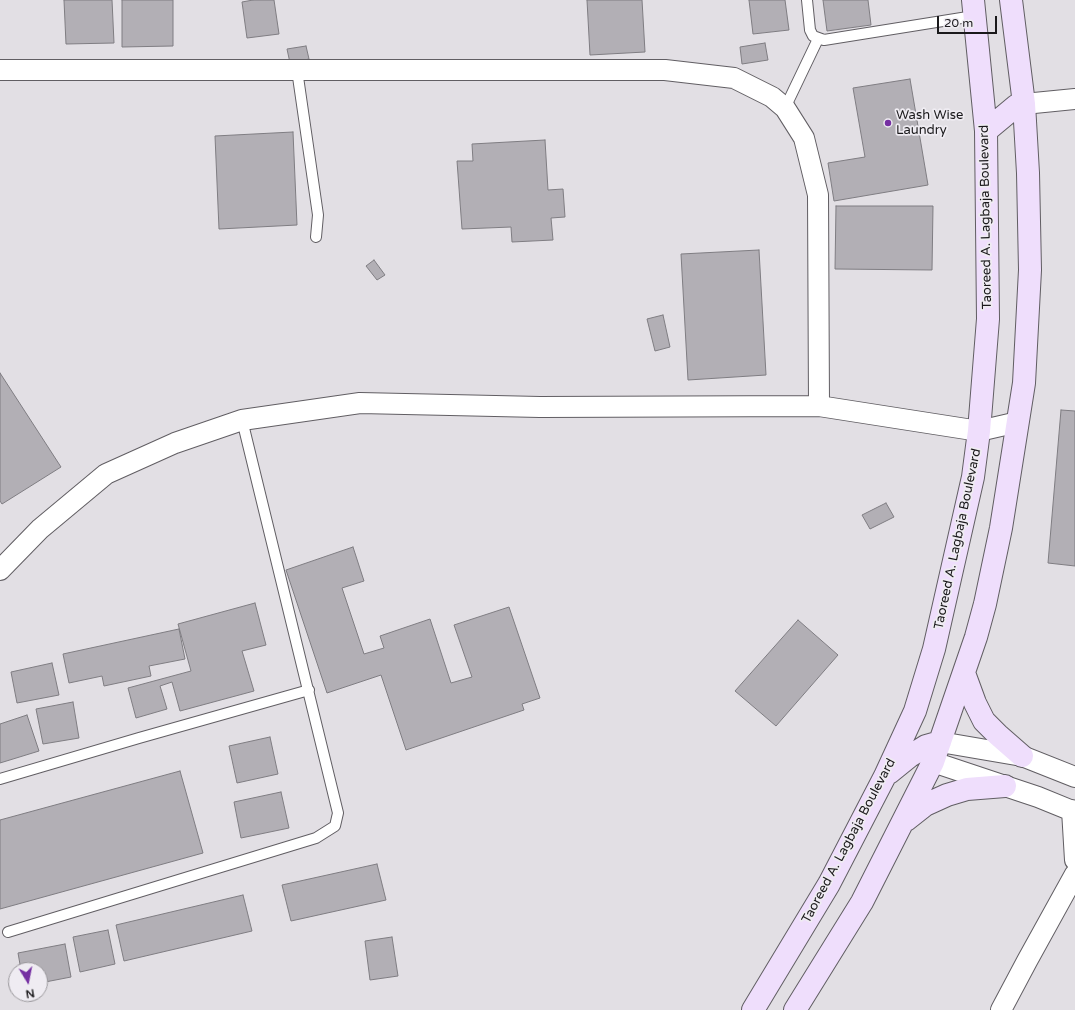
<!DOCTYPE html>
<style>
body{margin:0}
#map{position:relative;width:1075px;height:1010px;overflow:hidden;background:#e2dfe4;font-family:"Varela Round",sans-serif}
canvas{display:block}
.north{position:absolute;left:8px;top:962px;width:40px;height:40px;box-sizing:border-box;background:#efecf2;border:1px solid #9a989c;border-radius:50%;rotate:170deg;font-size:11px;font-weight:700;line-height:16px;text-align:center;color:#1a191b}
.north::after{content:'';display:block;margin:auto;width:14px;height:18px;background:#752fa2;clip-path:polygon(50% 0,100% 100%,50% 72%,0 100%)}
.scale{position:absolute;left:937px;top:16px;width:60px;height:18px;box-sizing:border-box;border:2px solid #1a191b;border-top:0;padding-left:5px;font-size:12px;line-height:14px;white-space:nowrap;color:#1a191b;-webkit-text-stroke:3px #efecf2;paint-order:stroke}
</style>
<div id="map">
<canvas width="1075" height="1010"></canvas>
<div class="north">N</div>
<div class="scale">20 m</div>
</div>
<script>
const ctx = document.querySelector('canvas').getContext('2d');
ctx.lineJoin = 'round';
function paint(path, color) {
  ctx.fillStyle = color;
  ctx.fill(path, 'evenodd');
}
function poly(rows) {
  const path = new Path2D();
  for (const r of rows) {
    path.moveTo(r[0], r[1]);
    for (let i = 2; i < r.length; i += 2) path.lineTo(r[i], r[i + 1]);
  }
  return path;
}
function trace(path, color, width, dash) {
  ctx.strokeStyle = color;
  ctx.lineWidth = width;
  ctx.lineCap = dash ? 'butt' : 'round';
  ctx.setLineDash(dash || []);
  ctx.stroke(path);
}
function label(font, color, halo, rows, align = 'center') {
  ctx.font = font + ' "Varela Round",sans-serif';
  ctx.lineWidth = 3.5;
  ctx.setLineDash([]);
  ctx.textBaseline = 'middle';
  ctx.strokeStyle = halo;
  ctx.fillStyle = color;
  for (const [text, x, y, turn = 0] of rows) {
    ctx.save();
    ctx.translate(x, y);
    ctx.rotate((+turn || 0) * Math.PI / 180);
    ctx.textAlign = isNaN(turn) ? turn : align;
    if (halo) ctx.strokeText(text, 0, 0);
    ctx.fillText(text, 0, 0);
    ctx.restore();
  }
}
const building = poly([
 [64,0,112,0,114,43,66,44,64,0],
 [122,0,173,0,173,46,122,47,122,0],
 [253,0,274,0,279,34,247,38,242,2,253,0],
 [587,0,642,0,645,52,590,55,587,0],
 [749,0,785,0,789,30,753,34,749,0],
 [823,0,868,0,871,25,827,31,823,0],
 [765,43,768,60,742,64,740,47,765,43],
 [306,46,309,59,290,63,287,49,306,46],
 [910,79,928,185,834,201,828,163,865,157,853,88,910,79],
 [293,132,297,225,219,229,215,136,293,132],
 [545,140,548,190,563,189,565,217,551,218,553,240,512,242,511,227,462,229,457,161,473,161,472,144,545,140],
 [836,206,933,206,932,270,835,269,836,206],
 [759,250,766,375,688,380,681,254,759,250],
 [374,260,385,275,377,280,366,266,374,260],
 [663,315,670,347,655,351,647,319,663,315],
 [0,373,61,467,2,504,0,501,0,373],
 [1061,410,1075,411,1075,566,1048,563,1061,410],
 [886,503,894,517,870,529,862,515,886,503],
 [353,547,364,581,342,588,364,654,384,648,380,636,430,619,451,683,472,677,454,625,509,607,540,698,522,704,524,710,406,750,381,675,327,693,286,570,353,547],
 [255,603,266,645,242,651,254,691,180,711,172,682,160,686,167,709,136,718,128,688,191,671,178,624,255,603],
 [798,620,838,655,776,726,735,691,798,620],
 [179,629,185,659,149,666,151,676,104,686,102,676,69,683,63,654,179,629],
 [52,663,59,695,17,703,11,672,52,663],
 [73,702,79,738,43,744,36,709,73,702],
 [27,715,39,751,0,763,0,724,27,715],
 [270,737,278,774,237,783,229,746,270,737],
 [180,771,203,853,0,909,0,820,180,771],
 [281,792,289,828,241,838,234,802,281,792],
 [377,864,386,900,291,921,282,885,377,864],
 [243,895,252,931,124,961,116,925,243,895],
 [108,930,115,964,80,972,73,937,108,930],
 [392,937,398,976,370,980,365,941,392,937],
 [65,944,71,977,40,983,40,970,21,970,18,953,65,944]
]);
paint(building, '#b2afb5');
trace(building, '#7f7d82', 1);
const lane = poly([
 [807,0,810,30,813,36,824,40,974,16],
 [297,70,318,215,316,237],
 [785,108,818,39],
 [0,779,139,738,309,690],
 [8,932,316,838,335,826,338,813,242,420]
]);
const street = poly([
 [0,70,665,70,734,78,772,97,785,108,804,138,818,195,819,406],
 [1024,104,1075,99],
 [0,570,40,529,106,474,175,443,242,420,360,403,540,407,819,406,979,431,1018,422],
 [940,742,1022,756,1075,777],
 [933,762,1038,797,1075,812],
 [1072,810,1075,860],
 [1001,1010,1027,961,1075,874]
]);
const secondary = poly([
 [986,131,1016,106,1024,104],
 [964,673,975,703,984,721,998,735,1022,756],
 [889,773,910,756,926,746,940,742],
 [906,820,925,805,947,795,967,789,1005,786],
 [753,1010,829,884,885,776,915,711,934,649,973,477,979,431,988,319,986,131,973,0],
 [795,1010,862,902,933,762,976,637,985,604,1001,528,1024,383,1030,270,1028,173,1024,104,1011,0]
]);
trace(lane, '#615e63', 12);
trace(street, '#615e63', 22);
trace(secondary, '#615e63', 24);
trace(lane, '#fff', 10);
trace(street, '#fff', 20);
trace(secondary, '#efdefc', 22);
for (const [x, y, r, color] of [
 [888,123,4,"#752fa2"]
]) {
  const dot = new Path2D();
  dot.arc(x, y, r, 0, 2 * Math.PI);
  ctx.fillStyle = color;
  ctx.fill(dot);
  trace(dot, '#efecf2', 1.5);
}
label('13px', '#1a191b', '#efecf2', [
 ["Wash Wise",896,116],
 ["Laundry",896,131]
], 'left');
label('13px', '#1a191b', '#efecf2', [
 ["Taoreed A. Lagbaja Boulevard",986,217,-91],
 ["Taoreed A. Lagbaja Boulevard",958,539,-78],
 ["Taoreed A. Lagbaja Boulevard",849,841,-62]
]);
</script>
